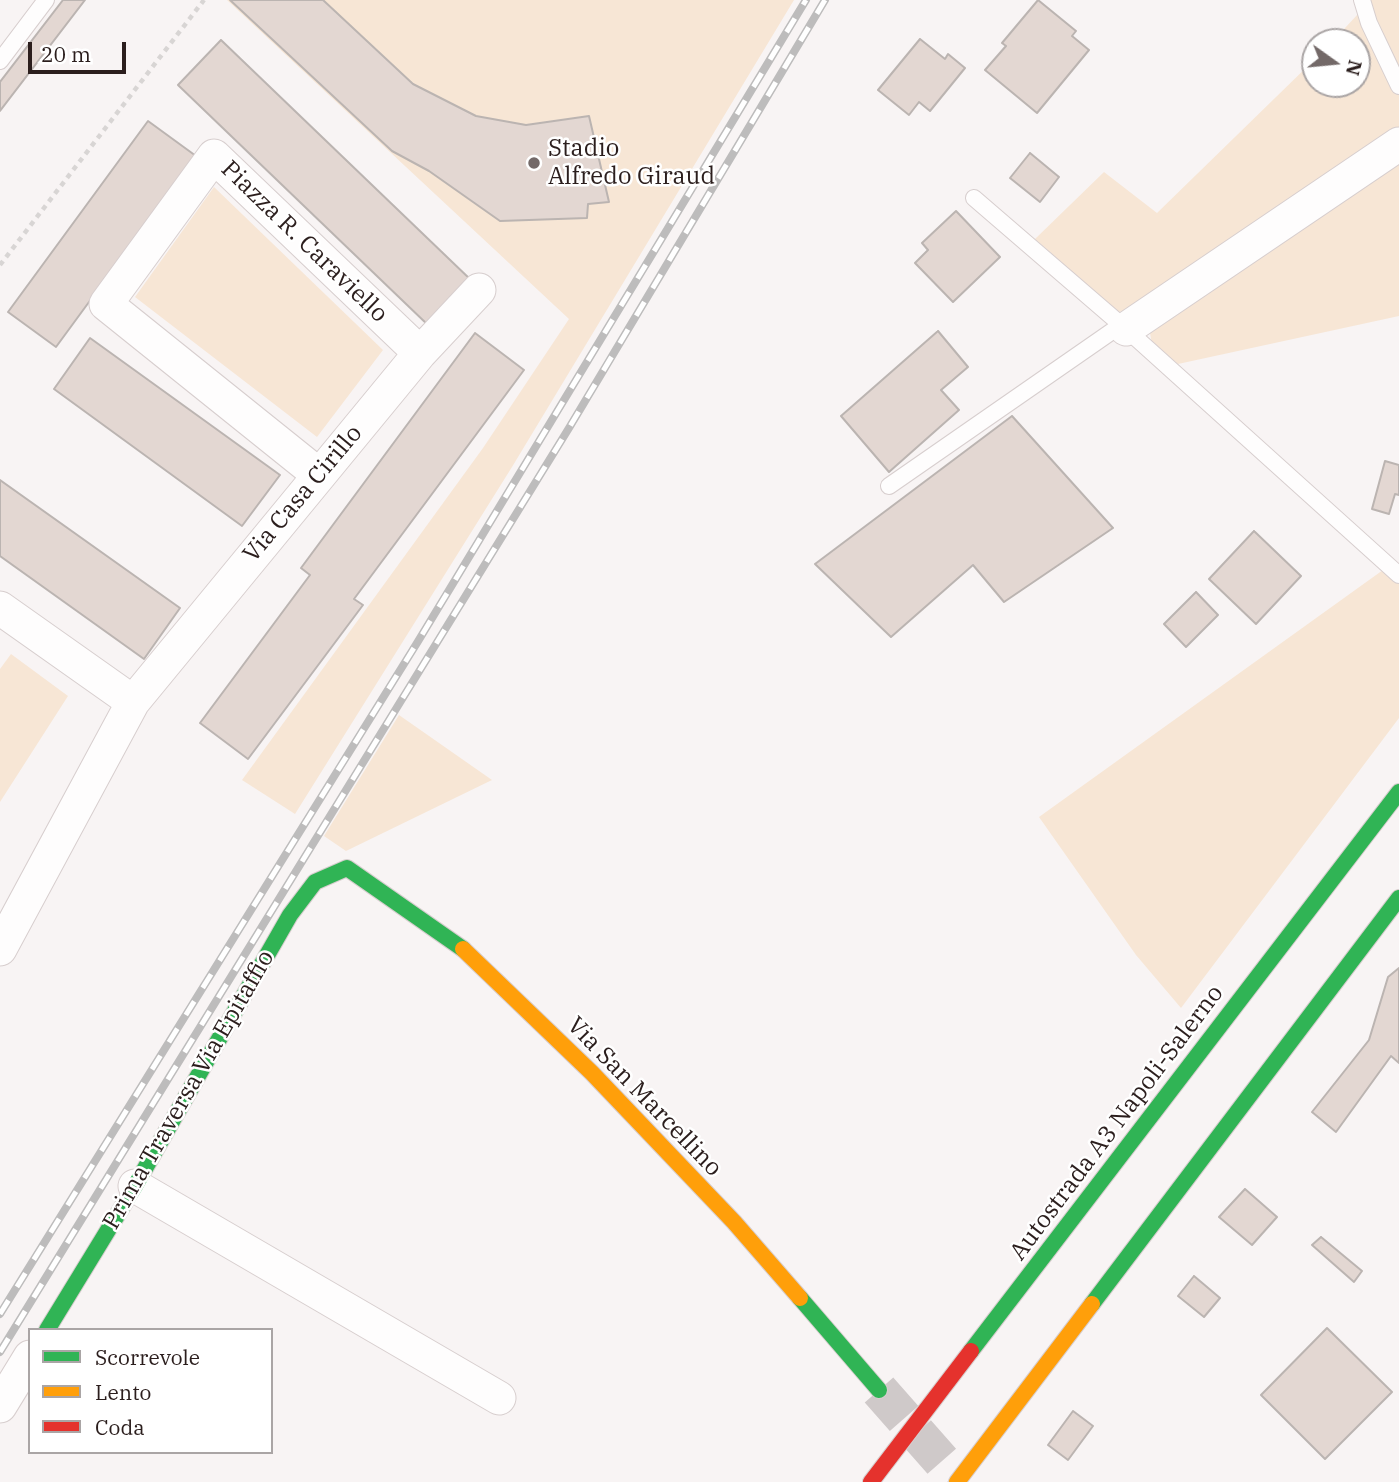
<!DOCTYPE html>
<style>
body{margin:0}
#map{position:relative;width:1399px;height:1482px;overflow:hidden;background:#f8f4f4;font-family:"IBM Plex Serif",serif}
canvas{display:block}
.legend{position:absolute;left:28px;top:1328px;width:245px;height:126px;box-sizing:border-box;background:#fff;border:2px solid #aaa5a5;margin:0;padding:9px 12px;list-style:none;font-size:21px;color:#2b1e1d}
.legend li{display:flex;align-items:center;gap:14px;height:35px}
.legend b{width:35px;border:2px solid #aaa5a5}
.north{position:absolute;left:1301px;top:28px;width:70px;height:70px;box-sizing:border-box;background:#fff;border:2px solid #aaa5a5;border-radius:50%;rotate:105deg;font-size:19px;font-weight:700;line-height:28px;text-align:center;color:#2b1e1d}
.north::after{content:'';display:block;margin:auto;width:24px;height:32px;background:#736968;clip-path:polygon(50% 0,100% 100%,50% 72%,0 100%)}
.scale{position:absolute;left:28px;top:42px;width:98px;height:32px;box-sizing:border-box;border:4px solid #2b1e1d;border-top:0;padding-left:9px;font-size:21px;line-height:24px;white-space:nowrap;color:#2b1e1d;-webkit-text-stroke:5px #fff;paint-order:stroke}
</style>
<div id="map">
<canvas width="1399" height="1482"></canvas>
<ul class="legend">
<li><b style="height:9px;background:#30b455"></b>Scorrevole</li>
<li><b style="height:9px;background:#ff9f0a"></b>Lento</li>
<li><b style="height:9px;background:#e5322d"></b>Coda</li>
</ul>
<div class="north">N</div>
<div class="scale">20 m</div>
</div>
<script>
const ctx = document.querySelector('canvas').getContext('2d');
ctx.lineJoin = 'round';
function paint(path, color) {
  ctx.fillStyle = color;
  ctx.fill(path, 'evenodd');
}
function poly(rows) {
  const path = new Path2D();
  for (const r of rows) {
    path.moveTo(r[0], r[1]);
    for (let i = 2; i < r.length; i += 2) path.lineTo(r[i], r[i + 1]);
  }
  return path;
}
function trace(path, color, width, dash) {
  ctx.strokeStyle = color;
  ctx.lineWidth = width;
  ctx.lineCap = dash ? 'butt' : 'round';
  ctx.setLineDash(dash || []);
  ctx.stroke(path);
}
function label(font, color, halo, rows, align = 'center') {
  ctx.font = font + ' "IBM Plex Serif",serif';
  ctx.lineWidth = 5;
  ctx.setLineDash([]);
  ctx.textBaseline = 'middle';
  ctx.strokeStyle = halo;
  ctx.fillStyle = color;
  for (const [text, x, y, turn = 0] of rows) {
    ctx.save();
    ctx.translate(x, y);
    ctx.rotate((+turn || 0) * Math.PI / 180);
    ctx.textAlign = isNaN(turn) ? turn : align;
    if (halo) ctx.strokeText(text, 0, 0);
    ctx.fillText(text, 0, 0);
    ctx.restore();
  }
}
paint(poly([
 [227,0,794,0,512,467,295,814,242,780,483,448,569,319],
 [1371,0,1399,0,1399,132,1142,308,1118,312,1035,239,1104,172,1157,213,1315,59,1315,84,1357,84,1357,42,1332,42],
 [1399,159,1399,316,1178,364,1152,344,1150,333,1168,313],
 [214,187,383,350,317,437,135,297],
 [1383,570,1399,575,1399,718,1181,1008,1136,955,1039,817],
 [11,654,68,696,0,802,0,669],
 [399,715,492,780,346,851,324,836]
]), '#f7e6d5');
const building = poly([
 [63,0,85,0,0,111,0,82,63,0],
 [230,0,323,0,413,84,476,116,526,125,589,116,609,202,588,204,587,218,500,221,429,171,392,151,230,0],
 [1038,0,1076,31,1072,36,1089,50,1037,113,985,70,1006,46,1002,43,1038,0],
 [920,39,945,59,948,54,965,68,930,111,919,102,909,115,878,90,920,39],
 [221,40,472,281,429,326,178,85,221,40],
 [148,121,196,156,56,347,8,312,148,121],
 [1030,153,1059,177,1040,202,1010,178,1030,153],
 [956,211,1000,257,953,302,915,263,928,250,922,243,956,211],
 [938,331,968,367,941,390,959,410,889,472,841,416,938,331],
 [475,333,524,370,354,599,363,605,248,759,200,723,310,575,301,568,475,333],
 [90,338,280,475,242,526,54,389,90,338],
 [1012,416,1113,528,1004,602,973,565,891,637,815,564,1012,416],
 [1385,461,1399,465,1399,495,1395,494,1389,514,1372,509,1385,461],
 [0,480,180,608,144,659,0,556,0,480],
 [1254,531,1301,576,1256,624,1209,579,1254,531],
 [1196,592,1218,615,1186,647,1164,624,1196,592],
 [1399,968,1399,1063,1391,1056,1336,1132,1312,1112,1369,1040,1388,977,1399,968],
 [1245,1189,1277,1217,1252,1245,1219,1217,1245,1189],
 [1321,1237,1362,1271,1354,1282,1312,1245,1321,1237],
 [1194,1276,1220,1298,1204,1317,1178,1296,1194,1276],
 [1327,1328,1392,1392,1325,1459,1261,1395,1327,1328],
 [1073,1411,1093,1426,1068,1460,1048,1445,1073,1411]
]);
paint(building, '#e3d7d2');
trace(building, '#bbb4b1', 2);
trace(poly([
 [879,1390,960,1482]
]), '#cfc9c9', 38, [38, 19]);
const lane = poly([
 [1362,0,1369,23,1399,86],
 [0,61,46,0],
 [974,198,1126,329,1399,575],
 [889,486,1121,325]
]);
const street = poly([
 [1126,329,1399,144],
 [319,475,106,304,214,156,420,353],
 [0,608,133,702],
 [0,949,133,702,420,353,479,290],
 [135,1186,499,1398],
 [0,1406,30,1357]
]);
const fast = poly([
 [800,1298,879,1390],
 [1092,1304,1399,898],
 [47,1330,135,1186,290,915,315,882,347,868,463,949],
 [971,1351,1399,792]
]);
const slow = poly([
 [463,949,592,1073,734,1222,800,1298],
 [957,1482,1092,1304]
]);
const jam = poly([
 [871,1482,971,1351]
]);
trace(lane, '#d7cece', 18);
trace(street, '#d7cece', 35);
trace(fast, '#d7cece', 18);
trace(slow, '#d7cece', 18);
trace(jam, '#d7cece', 18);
trace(poly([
 [0,265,204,0]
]), '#d8d5d4', 4.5, [5, 5]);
trace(lane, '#fefdfd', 16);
trace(street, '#fefdfd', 33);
trace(fast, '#30b455', 16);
trace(slow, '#ff9f0a', 16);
trace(jam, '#e5322d', 16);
const rail = poly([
 [0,1314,417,643,806,0],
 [0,1352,569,428,825,0]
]);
trace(rail, '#bdbcbc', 8);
trace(rail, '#fff', 5, [16]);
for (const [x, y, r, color] of [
 [534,163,7,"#736968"]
]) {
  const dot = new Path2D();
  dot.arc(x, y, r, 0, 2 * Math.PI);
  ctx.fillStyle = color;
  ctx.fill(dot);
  trace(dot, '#fff', 2.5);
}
label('24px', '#2b1e1d', '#fff', [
 ["Stadio",548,149],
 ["Alfredo Giraud",548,177]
], 'left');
label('24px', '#2b1e1d', '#fff', [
 ["Piazza R. Caraviello",304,242,44],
 ["Via Casa Cirillo",303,494,-50],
 ["Prima Traversa Via Epitaffio",189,1090,-60],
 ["Via San Marcellino",644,1097,46],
 ["Autostrada A3 Napoli-Salerno",1117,1123,-53]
]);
</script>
